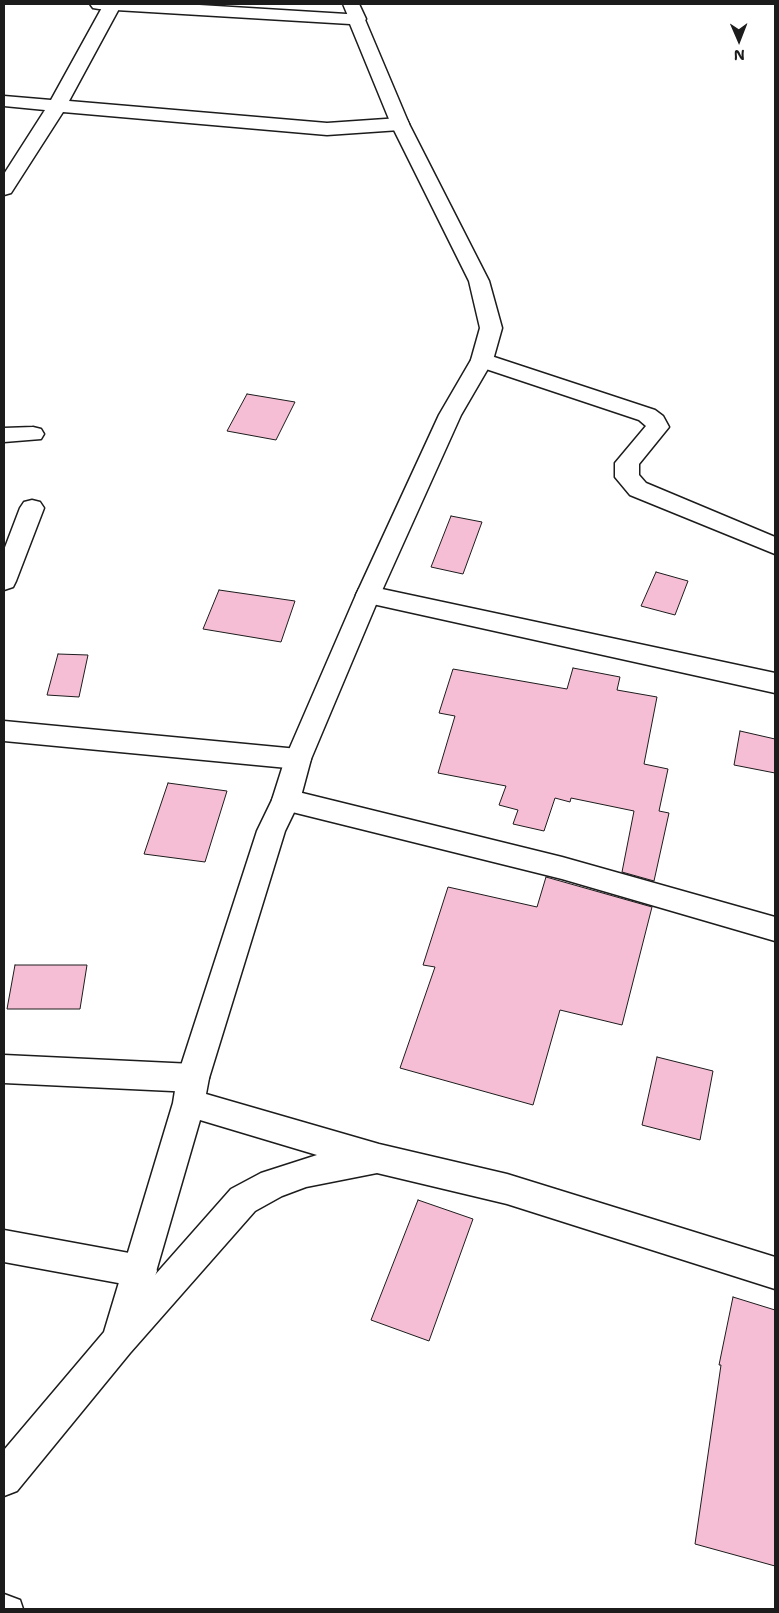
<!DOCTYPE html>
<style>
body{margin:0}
#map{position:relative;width:779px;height:1613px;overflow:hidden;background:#fff;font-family:"Shantell Sans",sans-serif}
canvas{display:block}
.frame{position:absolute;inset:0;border:5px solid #1c1c1c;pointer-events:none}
.north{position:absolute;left:714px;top:15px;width:50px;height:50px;-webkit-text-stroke:4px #fff;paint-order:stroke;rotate:179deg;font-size:14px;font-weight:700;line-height:20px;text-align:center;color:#1c1c1c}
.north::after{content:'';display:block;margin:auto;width:18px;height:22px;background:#1c1c1c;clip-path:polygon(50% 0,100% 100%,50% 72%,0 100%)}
</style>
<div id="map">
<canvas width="779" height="1613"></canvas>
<div class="frame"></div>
<div class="north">N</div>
</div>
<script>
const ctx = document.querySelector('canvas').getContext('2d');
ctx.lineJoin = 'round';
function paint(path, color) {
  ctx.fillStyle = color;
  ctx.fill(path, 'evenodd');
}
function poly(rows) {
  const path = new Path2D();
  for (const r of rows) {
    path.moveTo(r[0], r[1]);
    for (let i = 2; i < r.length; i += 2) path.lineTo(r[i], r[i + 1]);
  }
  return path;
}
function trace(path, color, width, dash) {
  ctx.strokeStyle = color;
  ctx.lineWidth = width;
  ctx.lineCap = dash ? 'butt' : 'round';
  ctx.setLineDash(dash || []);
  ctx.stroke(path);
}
const building = poly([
 [247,394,295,402,276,440,227,431,247,394],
 [451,516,482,522,463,574,431,567,451,516],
 [656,572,688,581,675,615,641,606,656,572],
 [219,590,295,601,281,642,203,629,219,590],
 [58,654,88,655,79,697,47,695,58,654],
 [573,668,620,677,617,690,657,697,644,764,668,769,659,811,669,813,654,881,622,872,634,811,571,798,570,802,555,798,544,831,513,824,518,810,499,805,506,786,438,773,455,716,439,713,453,669,567,689,573,668],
 [740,731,775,739,775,773,734,765,740,731],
 [168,783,227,791,205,862,144,854,168,783],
 [546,877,652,907,622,1025,560,1010,533,1105,400,1068,435,967,423,965,448,887,537,907,546,877],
 [15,965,87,965,80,1009,7,1009,15,965],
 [657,1057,713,1071,700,1140,642,1125,657,1057],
 [418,1200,473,1219,429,1341,371,1320,418,1200],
 [733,1297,775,1310,775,1566,695,1544,721,1365,719,1365,733,1297]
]);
paint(building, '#f6bed5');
trace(building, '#1c1c1c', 1);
const lane = poly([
 [4,1594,20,1600,23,1609,4,1609,4,1594]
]);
const street = poly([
 [104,4,121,5,69,101,327,123,400,118,407,120,409,124,407,128,400,130,327,135,63,112,11,193,4,195,4,174,45,110,4,106,4,96,51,100,104,4],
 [343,4,359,4,366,19,363,23,357,24,351,23,343,4],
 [482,353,655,410,663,416,669,427,639,464,639,475,646,483,775,537,775,554,630,495,615,477,615,463,646,426,639,420,474,365,471,360,474,355,482,353],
 [33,427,41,429,44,434,41,439,4,442,4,428,33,427],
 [32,500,40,502,44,508,16,581,13,587,4,590,4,550,20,508,24,502,32,500],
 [368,586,775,673,775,693,359,601,356,595,359,589,368,586],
 [4,721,298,749,308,752,311,759,308,766,298,769,4,741,4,721],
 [286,789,562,857,775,917,775,941,562,879,276,808,272,800,276,792,286,789],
 [4,1055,193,1064,204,1068,209,1078,204,1088,193,1092,4,1083,4,1055],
 [4,1230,140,1255,152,1260,157,1271,152,1282,140,1287,4,1262,4,1230]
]);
const secondary = poly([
 [90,4,183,4,363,15,409,124,489,281,502,328,493,360,461,415,380,595,311,759,300,800,285,831,209,1078,206,1094,379,1144,507,1174,775,1257,775,1289,507,1204,377,1173,306,1187,282,1196,255,1211,130,1353,17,1491,4,1496,4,1450,104,1332,173,1103,177,1078,257,831,272,800,285,759,356,595,439,415,471,360,480,328,469,281,391,124,350,24,99,9,93,8,90,4],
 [200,1120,317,1155,261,1173,231,1189,155,1275,200,1120]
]);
trace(lane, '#1c1c1c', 3);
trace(street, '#1c1c1c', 3);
trace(secondary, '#1c1c1c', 3);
paint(lane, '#fff');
paint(street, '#fff');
paint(secondary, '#fff');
</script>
